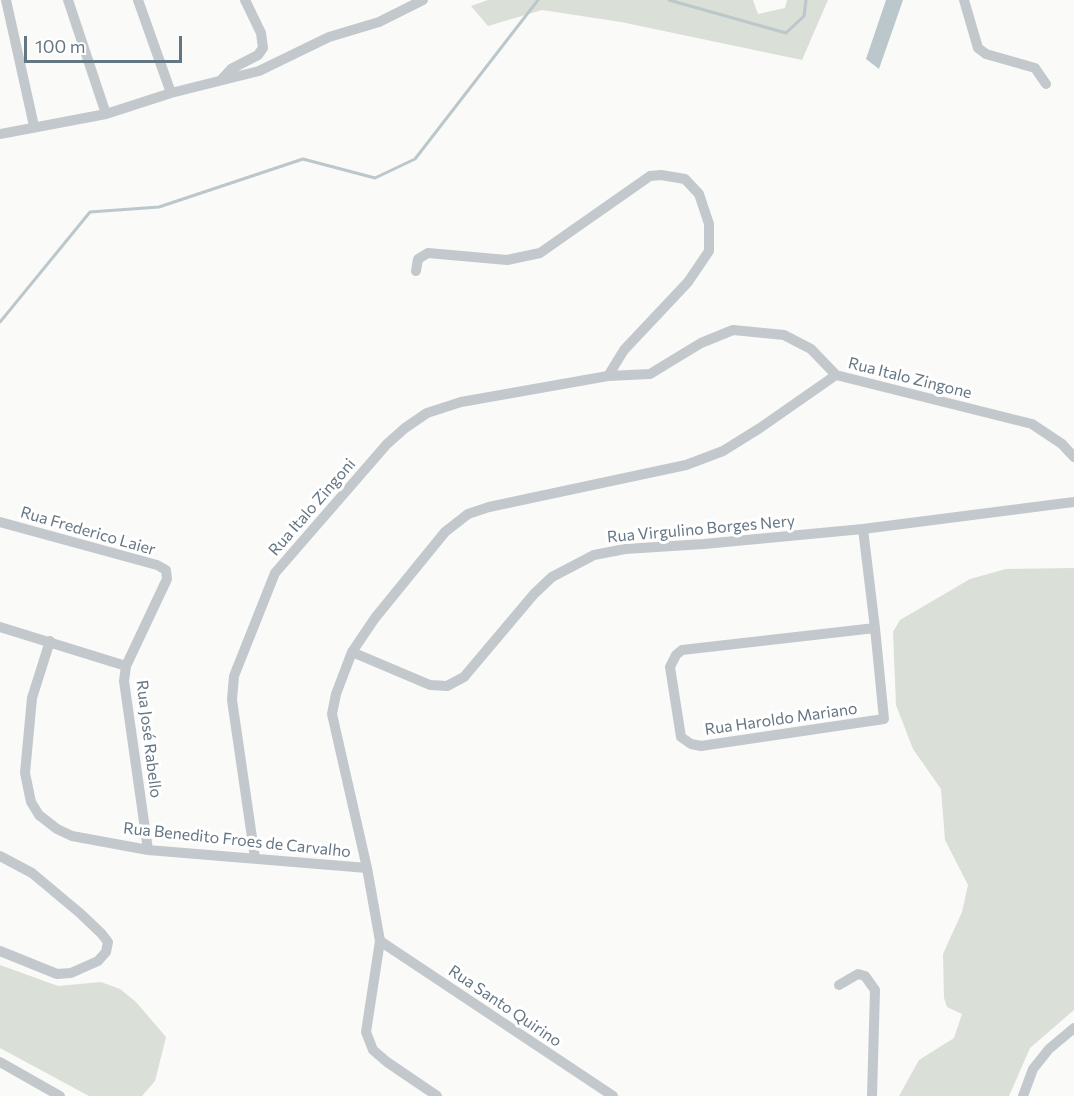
<!DOCTYPE html>
<meta charset="utf-8">
<style>
body{margin:0}
#map{position:relative;width:1074px;height:1096px;overflow:hidden;background:#fafaf8;font-family:Commissioner,sans-serif}
canvas{display:block}
.scale{position:absolute;left:24px;top:36px;width:158px;height:27px;box-sizing:border-box;border:3px solid #657683;border-top:0;padding-left:8px;font-size:18px;line-height:21px;white-space:nowrap;color:#657683;-webkit-text-stroke:4px #fff;paint-order:stroke}
</style>
<div id="map">
<canvas width="1074" height="1096"></canvas>
<div class="scale">100 m</div>
</div>
<script>
const ctx = document.querySelector('canvas').getContext('2d');
ctx.lineJoin = 'round';
function paint(path, color) {
  ctx.fillStyle = color;
  ctx.fill(path, 'evenodd');
}
function poly(rows) {
  const path = new Path2D();
  for (const r of rows) {
    path.moveTo(r[0], r[1]);
    for (let i = 2; i < r.length; i += 2) path.lineTo(r[i], r[i + 1]);
  }
  return path;
}
function trace(path, color, width, dash) {
  ctx.strokeStyle = color;
  ctx.lineWidth = width;
  ctx.lineCap = dash ? 'butt' : 'round';
  ctx.setLineDash(dash || []);
  ctx.stroke(path);
}
function label(font, color, halo, rows, align = 'center') {
  ctx.font = font + ' Commissioner,sans-serif';
  ctx.lineWidth = 6;
  ctx.setLineDash([]);
  ctx.textBaseline = 'middle';
  ctx.strokeStyle = halo;
  ctx.fillStyle = color;
  for (const [text, x, y, turn = 0] of rows) {
    ctx.save();
    ctx.translate(x, y);
    ctx.rotate((+turn || 0) * Math.PI / 180);
    ctx.textAlign = isNaN(turn) ? turn : align;
    if (halo) ctx.strokeText(text, 0, 0);
    ctx.fillText(text, 0, 0);
    ctx.restore();
  }
}
paint(poly([
 [488,0,753,0,758,14,785,8,787,0,828,0,802,60,621,22,542,10,488,26,471,6],
 [1074,568,1074,1010,1030,1048,1009,1096,899,1096,919,1060,954,1038,962,1014,947,1007,944,998,943,954,962,912,968,885,945,840,941,789,913,749,896,705,893,632,900,620,970,579,1006,569],
 [0,965,58,986,101,982,120,989,136,1002,166,1037,155,1081,142,1096,89,1096,0,1048]
]), '#dadfd7');
paint(poly([
 [886,0,903,0,879,69,866,59]
]), '#bbc7cb');
trace(poly([
 [669,0,786,33,804,16,806,0],
 [0,322,90,212,159,207,303,159,375,178,415,159,538,0]
]), '#bbc7cb', 3);
trace(poly([
 [6,0,34,126],
 [68,0,106,114],
 [138,0,171,93],
 [964,0,978,48,986,54,1035,68,1046,84],
 [222,79,231,69,258,55,263,48,261,33,245,0],
 [0,134,106,114,171,93,259,71,329,37,379,22,423,0],
 [416,271,418,259,428,253,507,260,540,253,650,176,661,175,685,179,699,194,709,224,709,251,688,282,624,350,608,376],
 [0,522,157,565,166,570,167,579,126,666,124,681,148,850],
 [863,529,875,628,884,719,701,746,691,744,681,737,670,667,676,655,682,650,875,628],
 [0,627,126,666],
 [50,641,32,698,25,773,31,802,39,815,57,829,72,836,148,850,367,868],
 [352,652,430,685,447,686,464,677,534,594,552,577,594,555,625,549,704,544,863,529,1074,502],
 [0,856,32,873,81,914,101,933,108,942,106,952,98,961,71,973,57,974,0,951],
 [255,858,232,700,234,676,275,573,387,444,405,428,427,413,461,402,608,376,650,374,701,343,733,330,784,335,811,349,836,375,1032,424,1062,444,1074,457],
 [380,941,613,1096],
 [839,985,858,974,865,976,875,990,872,1096],
 [0,1062,60,1096],
 [437,1096,387,1062,373,1050,366,1032,380,941,367,868,332,714,336,694,352,652,375,618,445,532,468,514,489,507,686,465,702,459,723,451,760,428,836,375],
 [1023,1096,1033,1069,1049,1049,1074,1028]
]), '#c3c8cc', 10);
label('16px', '#657683', '#fff', [
 ["Rua Italo Zingone",910,378,14],
 ["Rua Italo Zingoni",312,507,-49],
 ["Rua Virgulino Borges Nery",701,529,-5],
 ["Rua Frederico Laier",88,531,16],
 ["Rua Haroldo Mariano",781,719,-8],
 ["Rua José Rabello",149,739,83],
 ["Rua Benedito Froes de Carvalho",237,840,6],
 ["Rua Santo Quirino",505,1006,34]
]);
</script>
